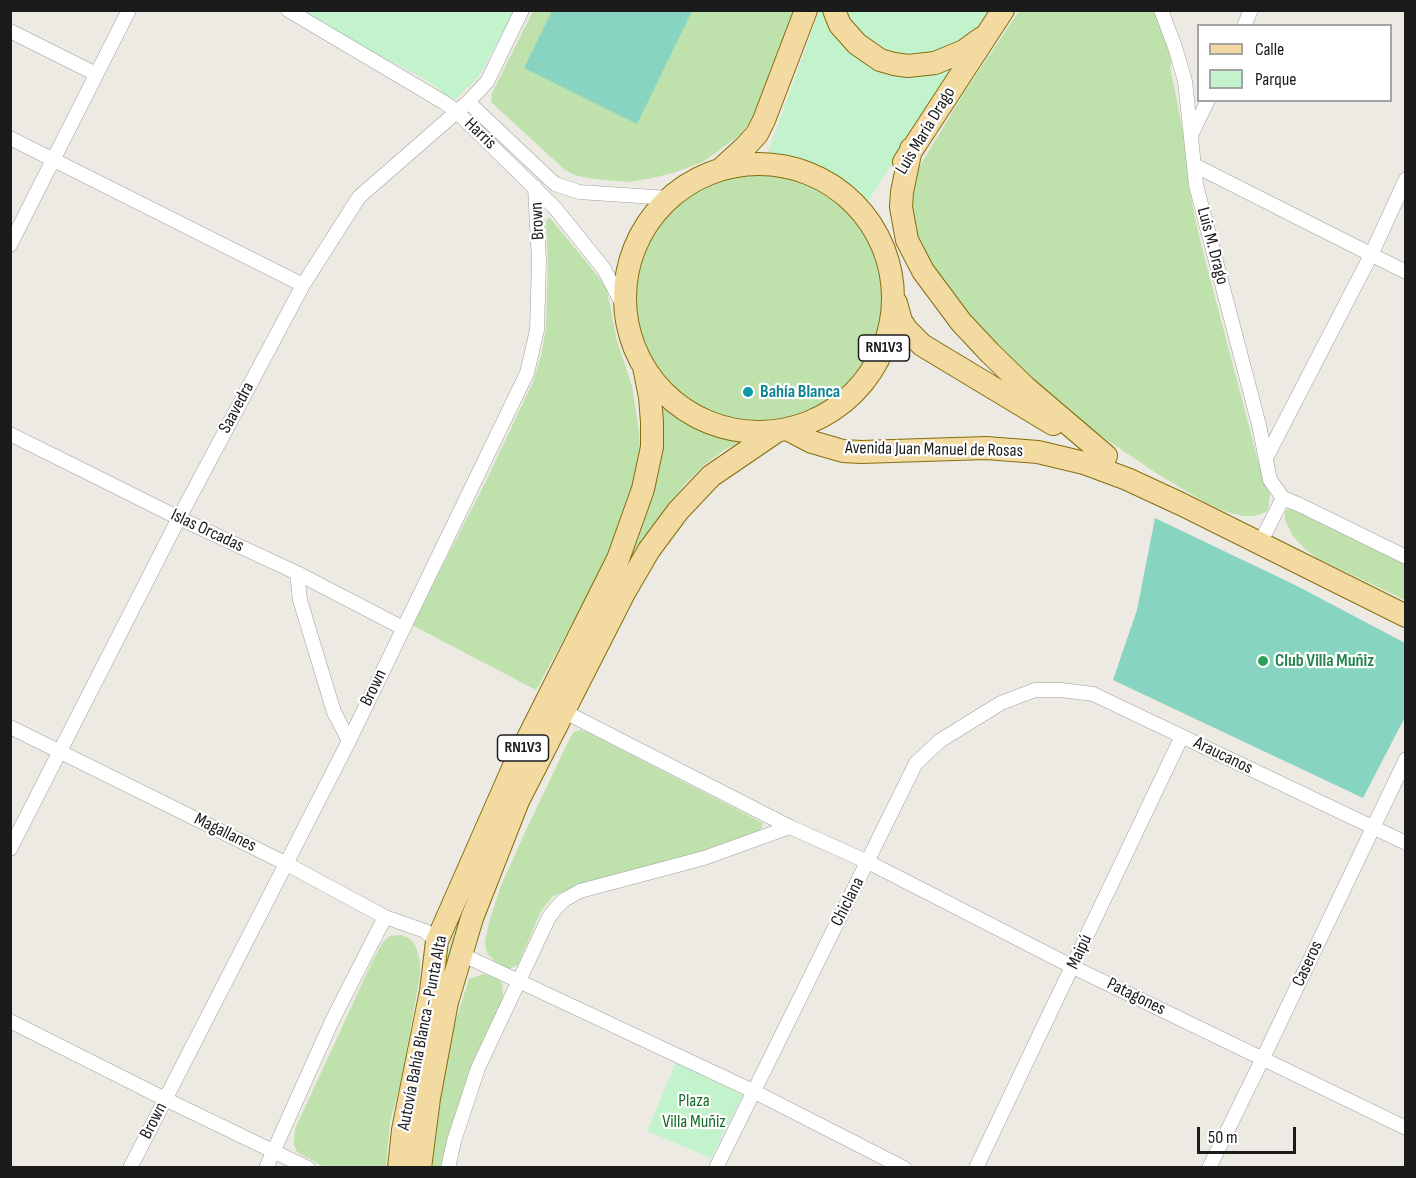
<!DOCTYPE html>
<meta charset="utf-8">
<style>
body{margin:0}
#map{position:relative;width:1416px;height:1178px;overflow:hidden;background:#eceae2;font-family:"Sofia Sans Condensed",sans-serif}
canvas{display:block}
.frame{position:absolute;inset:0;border:12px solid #1b1b1b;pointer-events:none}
.legend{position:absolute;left:1197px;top:24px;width:195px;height:78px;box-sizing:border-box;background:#fff;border:2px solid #a4a4a4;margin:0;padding:8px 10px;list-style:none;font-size:18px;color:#1b1b1b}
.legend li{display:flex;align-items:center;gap:12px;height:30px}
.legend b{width:30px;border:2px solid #a4a4a4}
.scale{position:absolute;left:1197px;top:1127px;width:99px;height:27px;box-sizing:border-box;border:3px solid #1b1b1b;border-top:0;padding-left:8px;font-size:18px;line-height:21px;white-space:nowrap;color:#1b1b1b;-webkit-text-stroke:4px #fff;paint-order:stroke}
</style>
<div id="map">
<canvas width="1416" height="1178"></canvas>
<div class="frame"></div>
<ul class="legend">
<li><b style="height:8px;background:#f2daa1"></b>Calle</li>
<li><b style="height:16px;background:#c2f3cc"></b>Parque</li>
</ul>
<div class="scale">50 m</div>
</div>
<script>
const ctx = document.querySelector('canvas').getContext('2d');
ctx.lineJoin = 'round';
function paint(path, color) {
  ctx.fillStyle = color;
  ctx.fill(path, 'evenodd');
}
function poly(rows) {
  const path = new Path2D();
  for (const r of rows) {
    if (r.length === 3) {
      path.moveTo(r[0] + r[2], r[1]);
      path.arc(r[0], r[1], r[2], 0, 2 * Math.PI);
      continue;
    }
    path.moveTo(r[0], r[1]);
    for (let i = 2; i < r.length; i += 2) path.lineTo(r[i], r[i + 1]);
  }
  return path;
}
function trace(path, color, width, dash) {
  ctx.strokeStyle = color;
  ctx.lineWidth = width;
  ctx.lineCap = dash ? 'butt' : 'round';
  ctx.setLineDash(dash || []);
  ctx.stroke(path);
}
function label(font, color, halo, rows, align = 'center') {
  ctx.font = font + ' "Sofia Sans Condensed",sans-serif';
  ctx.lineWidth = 4.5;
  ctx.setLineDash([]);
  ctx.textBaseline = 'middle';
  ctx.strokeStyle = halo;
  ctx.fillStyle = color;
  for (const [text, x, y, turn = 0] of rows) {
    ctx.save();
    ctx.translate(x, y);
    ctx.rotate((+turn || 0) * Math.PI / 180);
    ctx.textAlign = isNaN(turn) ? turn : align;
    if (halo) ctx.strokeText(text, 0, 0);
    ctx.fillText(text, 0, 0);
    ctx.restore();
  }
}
paint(poly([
 [533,11,794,11,756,114,741,134,703,162,673,173,648,179,627,182,596,179,577,176,565,170,491,102,492,93],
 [1019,11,1159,11,1174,58,1170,66,1182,127,1185,135,1189,189,1200,240,1260,468,1270,495,1268,510,1264,513,1253,516,1243,516,1227,512,1206,503,1156,473,1058,407,989,346,914,239,910,194,918,169,962,96],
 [760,300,125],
 [550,218,597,275,607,290,617,341,632,386,639,431,640,454,633,482,607,559,536,690,412,625,485,483,533,382,541,356,546,329,548,263,546,224,547,219],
 [658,398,671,411,690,424,713,433,746,440,724,450,704,465,686,483,669,503,651,531,544,734,411,1131,441,979,451,942,476,869,609,593],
 [1296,508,1405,564,1405,600,1317,558,1305,549,1293,536,1285,520,1285,511,1288,509],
 [581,730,587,732,763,823,761,829,754,834,671,861,594,880,553,896,541,911,518,965,509,969,502,969,487,953,485,942,489,922,500,888,526,830,570,738,574,732],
 [401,935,411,939,416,947,420,962,420,975,401,1081,390,1122,386,1167,324,1167,297,1152,294,1144,295,1129,373,960,383,942,390,936],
 [484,974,498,978,502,984,503,995,500,1005,478,1053,443,1167,432,1168,437,1116,449,1042,469,979]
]), '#bfe2ac');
paint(poly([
 [303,11,514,11,479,77,452,102,439,89,423,78,308,19],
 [819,11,829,11,851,48,952,66,951,71,868,201,865,202,862,201,839,181,812,165,787,158,767,155],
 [840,11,991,11,976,33,934,58,877,52],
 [676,1063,743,1095,711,1158,647,1131]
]), '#c2f3cc');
paint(poly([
 [552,11,692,11,637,124,524,68],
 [1155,518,1297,586,1405,643,1405,717,1363,798,1113,680,1137,610]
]), '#87d4c1');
const street = poly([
 [288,10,445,103,456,111,555,208,604,269,625,309],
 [1161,10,1175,47,1185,81,1196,185,1259,425,1270,480,1283,498,1300,505,1406,557],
 [1244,26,1251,10],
 [10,31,96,74],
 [468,102,555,184,579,192,669,198],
 [1192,133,1208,100],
 [10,138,303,285],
 [1196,166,1406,272],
 [10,245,129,10],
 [10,434,179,518,297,573,403,628],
 [1266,458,1371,255,1406,179],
 [1260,543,1283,498],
 [297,573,300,600,334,712,349,741],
 [563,711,790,827,868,862,1073,967,1406,1128],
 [10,727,285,863,385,917,425,931,437,941],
 [10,849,179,518,303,285,359,197,468,102,487,82,522,10],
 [461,954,753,1091,904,1168],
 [10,1021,165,1099,308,1168],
 [130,1168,349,741,527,373,537,330,539,261,535,187],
 [266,1168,332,1021,385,917],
 [448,1168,454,1141,478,1068,549,917,556,908,564,900,580,891,704,858,790,827],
 [716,1168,916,763,941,740,1001,703,1035,690,1061,690,1093,694,1406,843],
 [976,1168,1182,736],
 [1209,1168,1263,1058,1406,759]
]);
const primary = poly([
 [834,10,840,25,857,44,880,60,894,64,908,66,935,63,964,51,982,38],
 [911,149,902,192,901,207,907,240,923,271,961,322,990,353,1025,387,1106,456],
 [904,162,1003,10],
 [759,298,134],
 [722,168,746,146,757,134,764,120,806,10],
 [896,303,901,321,907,330,922,345,1053,424],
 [789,430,812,442,843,451,861,452,986,448,1038,452,1084,463,1127,479,1181,504,1406,616],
 [399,1168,403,1130,431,991,437,941,514,766,618,559,643,489,652,447,652,422,650,397,644,367],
 [420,1168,429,1098,447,1002,472,918,518,801,624,593,649,550,678,511,711,476,774,433]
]);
trace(street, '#9f9f9f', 15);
trace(primary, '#846e0e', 24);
trace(street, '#fff', 14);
trace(primary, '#f2daa1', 22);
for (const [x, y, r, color] of [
 [748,392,6,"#0f9aa8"],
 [1263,661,6,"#2e9e5b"]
]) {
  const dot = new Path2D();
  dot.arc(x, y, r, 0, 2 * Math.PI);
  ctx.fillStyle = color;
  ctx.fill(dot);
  trace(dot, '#fff', 2);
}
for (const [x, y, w] of [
 [884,348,51],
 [523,748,51]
]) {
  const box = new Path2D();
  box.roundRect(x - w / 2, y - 13, w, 26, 4.5);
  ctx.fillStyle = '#fff';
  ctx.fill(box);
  trace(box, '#1b1b1b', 1.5);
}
label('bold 16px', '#1b1b1b', null, [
 ["RN1V3",884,348],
 ["RN1V3",523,748]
]);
label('18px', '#1b1b1b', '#fff', [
 ["Luis María Drago",926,131,-59],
 ["Harris",480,134,44],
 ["Brown",538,221,-93],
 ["Luis M. Drago",1212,246,75],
 ["Saavedra",237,408,-62],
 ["Avenida Juan Manuel de Rosas",934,450,1],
 ["Islas Orcadas",207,531,25],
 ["Brown",374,688,-64],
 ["Araucanos",1223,756,26],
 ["Magallanes",225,833,26],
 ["Chiclana",848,902,-63],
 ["Maipú",1080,952,-65],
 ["Caseros",1308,964,-65],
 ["Patagones",1136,997,26],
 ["Autovía Bahía Blanca - Punta Alta",423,1033,-79],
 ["Brown",154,1121,-63]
]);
label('bold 18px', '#0d838f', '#fff', [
 ["Bahía Blanca",760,392]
], 'left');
label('bold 18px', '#27864d', '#fff', [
 ["Club Villa Muñiz",1275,661]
], 'left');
label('18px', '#156d29', '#fff', [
 ["Plaza",694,1101],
 ["Villa Muñiz",694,1122]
]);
</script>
